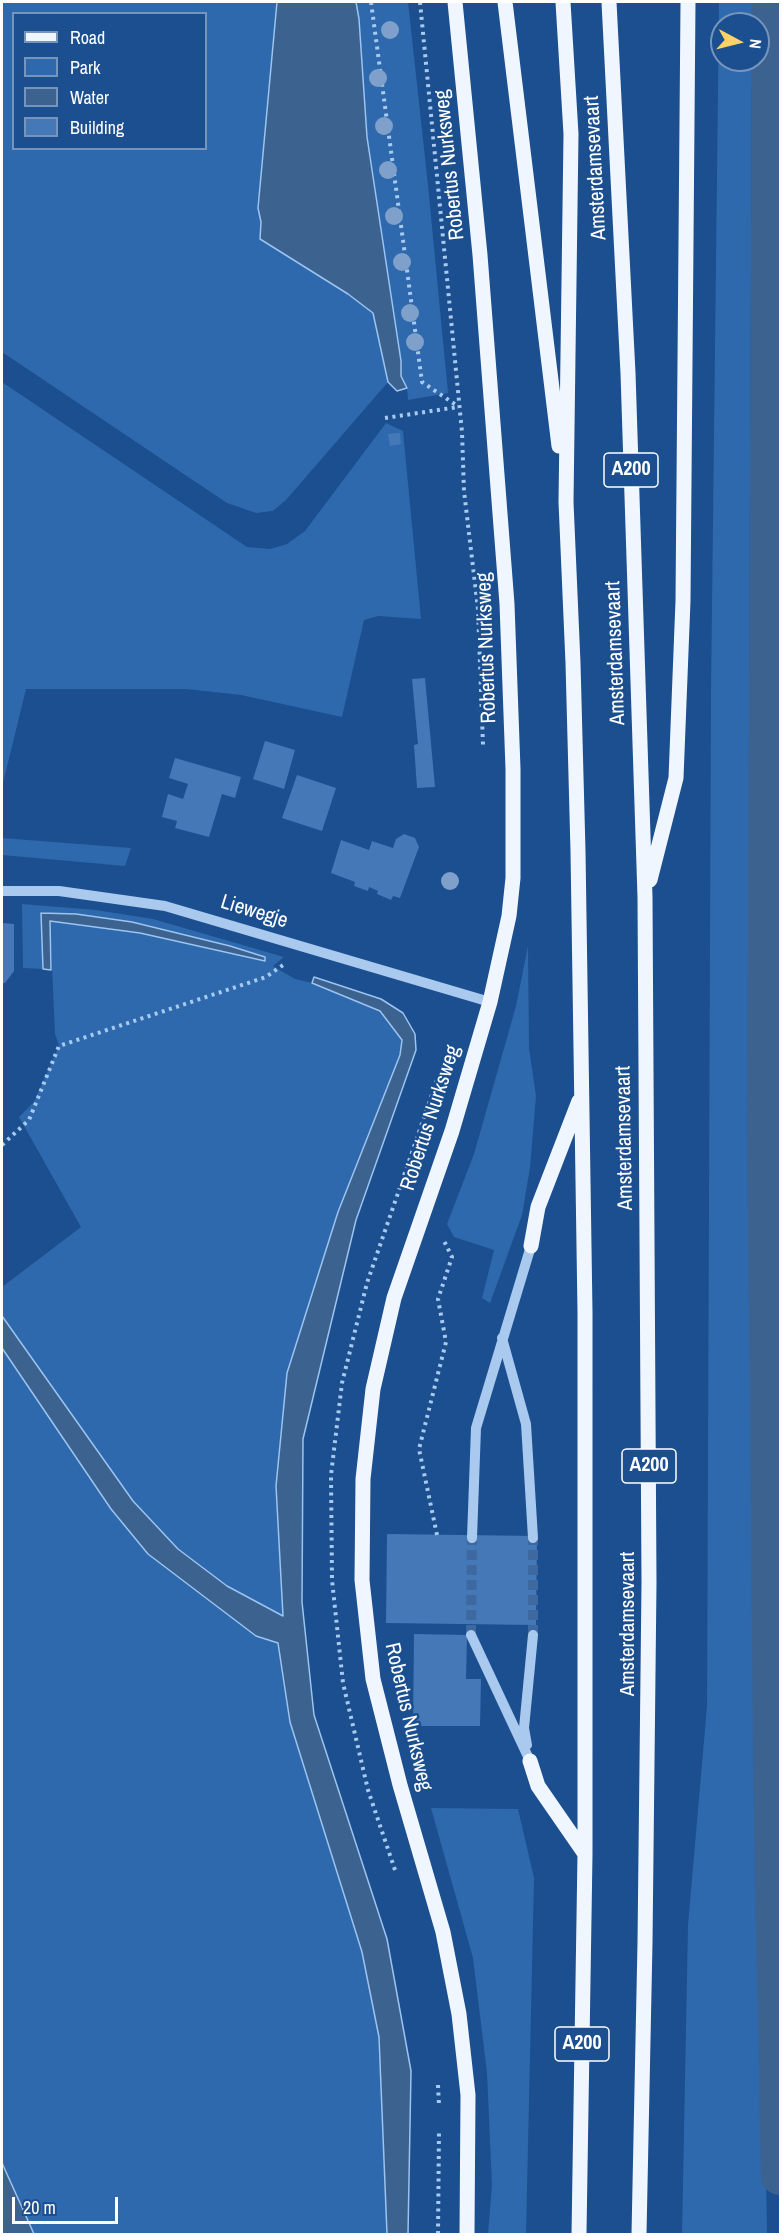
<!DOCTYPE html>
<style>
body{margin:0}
#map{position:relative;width:782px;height:2236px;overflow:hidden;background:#1b4f8f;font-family:"Archivo Narrow",sans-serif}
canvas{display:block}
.frame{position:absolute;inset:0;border:3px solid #fff;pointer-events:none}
.legend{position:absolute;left:12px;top:12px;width:195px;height:138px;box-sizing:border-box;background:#1b4f8f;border:2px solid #7695bc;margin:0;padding:8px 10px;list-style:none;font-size:18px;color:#fff}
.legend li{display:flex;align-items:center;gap:12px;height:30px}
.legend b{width:30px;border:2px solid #7695bc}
.north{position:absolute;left:710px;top:12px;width:60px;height:60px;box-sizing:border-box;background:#1b4f8f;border:2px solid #7695bc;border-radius:50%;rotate:97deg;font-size:16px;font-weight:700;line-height:24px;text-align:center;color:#fff}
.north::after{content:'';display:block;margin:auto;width:21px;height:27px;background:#ffd166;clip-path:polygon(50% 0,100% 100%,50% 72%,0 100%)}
.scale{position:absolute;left:12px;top:2197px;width:106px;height:27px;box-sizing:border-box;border:3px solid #fff;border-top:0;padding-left:8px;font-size:18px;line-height:21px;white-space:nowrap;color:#fff;-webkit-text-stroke:4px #1b4f8f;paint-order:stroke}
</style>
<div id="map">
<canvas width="782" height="2236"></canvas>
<div class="frame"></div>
<ul class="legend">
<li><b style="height:8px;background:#f0f6ff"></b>Road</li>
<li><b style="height:16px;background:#2e69ad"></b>Park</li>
<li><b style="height:16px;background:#3c6290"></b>Water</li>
<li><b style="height:16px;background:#4478b7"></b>Building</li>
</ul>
<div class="north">N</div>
<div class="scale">20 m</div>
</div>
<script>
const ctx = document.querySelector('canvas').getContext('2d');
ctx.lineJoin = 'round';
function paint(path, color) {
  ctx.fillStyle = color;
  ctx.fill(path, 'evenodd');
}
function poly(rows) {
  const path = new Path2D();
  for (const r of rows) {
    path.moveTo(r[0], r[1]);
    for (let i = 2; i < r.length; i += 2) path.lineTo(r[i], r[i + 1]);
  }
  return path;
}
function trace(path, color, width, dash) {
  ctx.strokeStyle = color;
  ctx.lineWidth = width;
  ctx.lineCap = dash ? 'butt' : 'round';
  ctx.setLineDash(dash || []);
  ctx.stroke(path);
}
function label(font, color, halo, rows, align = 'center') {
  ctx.font = font + ' "Archivo Narrow",sans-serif';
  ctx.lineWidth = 5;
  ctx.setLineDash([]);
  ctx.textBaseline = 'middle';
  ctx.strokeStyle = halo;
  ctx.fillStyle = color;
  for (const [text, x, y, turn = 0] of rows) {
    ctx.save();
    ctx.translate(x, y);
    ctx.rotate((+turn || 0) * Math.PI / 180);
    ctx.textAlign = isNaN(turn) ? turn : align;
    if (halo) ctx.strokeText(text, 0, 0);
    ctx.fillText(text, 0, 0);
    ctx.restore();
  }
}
paint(poly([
 [2,2,277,2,258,208,261,222,260,239,348,294,373,313,388,382,286,500,273,511,256,513,227,503,2,352],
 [14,14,206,14,206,148,14,148],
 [349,2,408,2,428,185,448,393,408,400,407,388,401,376,401,361,367,137],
 [719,2,752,2,752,24,722,24,722,60,752,60,749,695,751,1314,767,2234,682,2234,688,1925,707,1706,711,692],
 [2,382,247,547,270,549,287,544,305,531,386,423,403,431,421,619,378,616,364,620,342,717,241,695,186,689,26,689,2,787],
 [2,838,131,848,125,866,2,855],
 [22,904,96,910,153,919,284,957,273,966,295,979,312,983,380,1011,402,1040,400,1055,338,1212,287,1373,276,1486,283,1616,227,1586,178,1549,133,1501,2,1316,2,1287,81,1227,19,1117,34,1102,59,1046,55,1034,50,921,140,933,265,960,132,922,76,914,42,913,43,969,23,968],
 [528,946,529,1048,536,1096,530,1168,522,1215,490,1303,482,1298,494,1250,454,1237,447,1224,474,1154,516,1006],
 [2,1348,111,1509,148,1554,278,1643,290,1722,362,1952,379,2037,387,2234,25,2234,2,2187],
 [431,1808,518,1809,534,1878,526,2234,488,2234,492,2185,487,2073,473,1958]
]), '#2e69ad');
const water = poly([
 [277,2,356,2,359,19,367,137,401,361,401,376,407,388,397,391,388,382,373,313,348,294,260,239,261,222,258,208,277,2],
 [41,913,76,914,132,922,230,946,265,957,265,961,140,933,50,921,51,970,43,969,41,913],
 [314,977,381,999,403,1013,415,1034,416,1050,356,1220,303,1439,302,1602,314,1715,387,1939,411,2071,408,2234,387,2234,379,2037,362,1952,290,1722,278,1643,256,1636,148,1554,111,1509,2,1348,2,1316,133,1501,178,1549,227,1586,283,1616,276,1486,287,1373,338,1212,400,1055,402,1040,380,1011,312,983,314,977],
 [2,2163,34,2234,2,2234,2,2163]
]);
paint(water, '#3c6290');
trace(water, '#9cc4f0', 1.5);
trace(poly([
 [771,2,766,1126,773,1840,780,2176]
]), '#3c6290', 38);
paint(poly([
 [400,433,401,444,390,446,388,434],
 [425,678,435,787,417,788,414,745,418,744,412,679],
 [265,741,295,750,284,789,253,779],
 [175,758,241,777,235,798,222,794,209,837,175,828,177,821,162,817,168,794,183,799,188,784,169,778],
 [297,775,336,788,322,831,282,818],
 [404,834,415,838,419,847,400,898,393,896,391,900,377,894,378,891,369,887,368,891,354,886,355,882,331,873,341,840,369,850,372,841,393,848,396,839],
 [2,923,14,924,14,971,5,983,2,983],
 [387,1534,537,1536,536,1625,386,1623],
 [414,1634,467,1635,466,1679,481,1679,480,1726,413,1726]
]), '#4478b7');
trace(poly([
 [471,1635,472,1538],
 [533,1635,533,1538]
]), '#3d69a0', 10, [10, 5]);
trace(poly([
 [371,2,422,382,459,407],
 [420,2,462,432,464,491,478,609,483,745],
 [385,418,458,407],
 [2,1145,29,1120,59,1046,266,977,283,965],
 [437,1535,419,1449,446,1342,438,1299,452,1257,443,1239],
 [395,1870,368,1790,343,1683,332,1580,331,1475,342,1383,367,1283,438,1077],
 [438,2085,439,2105],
 [438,2234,439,2130]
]), '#a9c9ee', 4, [3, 4.5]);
trace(poly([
 [2,891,59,891,165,906,490,1002],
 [502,1338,526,1424,533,1538],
 [472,1538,476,1428,531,1246],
 [471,1635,530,1761],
 [527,1745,524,1728,533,1635]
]), '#a9c9ee', 10);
trace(poly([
 [455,2,480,255,507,604,513,769,513,878,509,916,490,1002,452,1131,394,1298,373,1389,363,1479,362,1580,373,1679,400,1785,443,1932,459,2014,468,2095,467,2234],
 [505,2,559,446],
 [563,2,571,134,566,502,573,663,578,851,585,1312,585,1854,579,2234],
 [609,2,628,373,645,897,649,1583,645,1943,639,2234],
 [650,880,676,778,683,601,688,2],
 [531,1246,538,1207,579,1101],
 [530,1761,538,1786,585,1854]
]), '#f0f6ff', 15);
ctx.fillStyle = '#7ea0ca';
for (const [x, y] of [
 [390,30],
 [378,78],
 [384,126],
 [388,170],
 [394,216],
 [402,262],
 [410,313],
 [415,342],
 [450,881]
]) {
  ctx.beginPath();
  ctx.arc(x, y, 9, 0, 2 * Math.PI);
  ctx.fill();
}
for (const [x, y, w] of [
 [631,470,54],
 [649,1466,54],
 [582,2044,54]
]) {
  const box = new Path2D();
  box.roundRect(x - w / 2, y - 17, w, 34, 4.5);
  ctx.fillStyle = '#1b4f8f';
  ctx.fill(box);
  trace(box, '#fff', 1.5);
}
label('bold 20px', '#fff', null, [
 ["A200",631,470],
 ["A200",649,1466],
 ["A200",582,2044]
]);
label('21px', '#fff', '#1b4f8f', [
 ["Robertus Nurksweg",450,165,-96],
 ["Amsterdamsevaart",596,168,-93],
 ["Robertus Nurksweg",487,648,-92],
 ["Amsterdamsevaart",616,653,-92],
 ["Liewegje",254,912,17],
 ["Robertus Nurksweg",431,1118,-72],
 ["Amsterdamsevaart",625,1138,-91],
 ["Amsterdamsevaart",628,1624,-90],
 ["Robertus Nurksweg",408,1717,77]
]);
</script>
